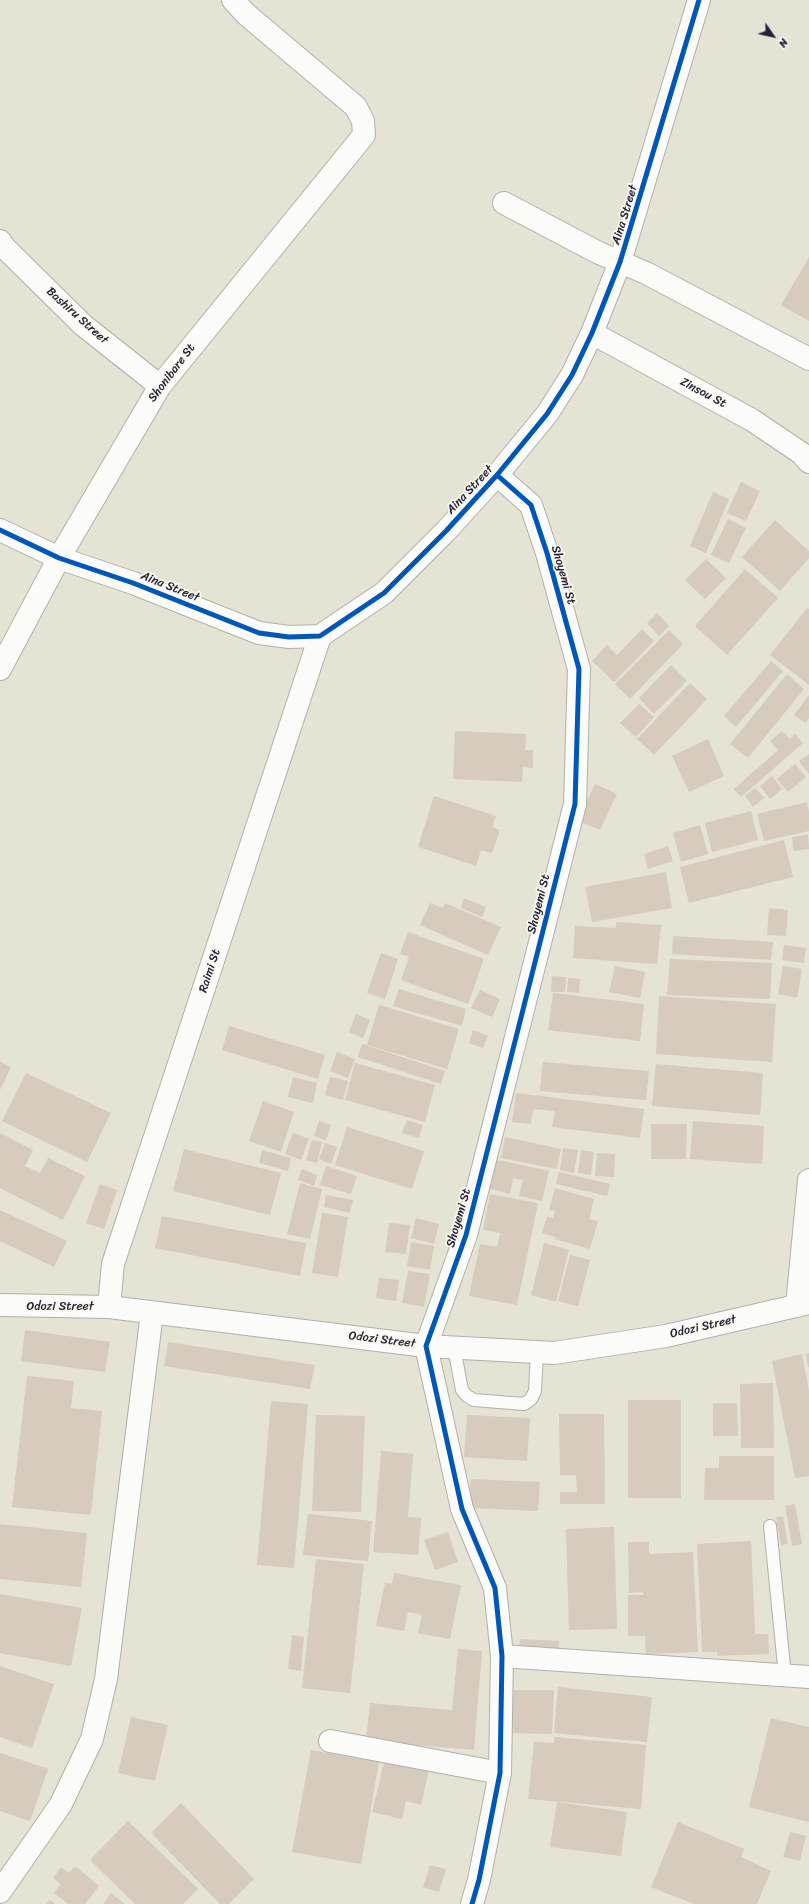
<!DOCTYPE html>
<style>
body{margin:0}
#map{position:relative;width:809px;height:1904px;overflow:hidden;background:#e5e3d4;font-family:Sriracha,sans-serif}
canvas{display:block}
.north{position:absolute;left:753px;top:16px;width:40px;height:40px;-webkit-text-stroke:3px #fbf7ec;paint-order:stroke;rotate:124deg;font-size:11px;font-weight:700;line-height:16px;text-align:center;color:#22223b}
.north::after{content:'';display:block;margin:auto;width:14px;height:18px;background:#22223b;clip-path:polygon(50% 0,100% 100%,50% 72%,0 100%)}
</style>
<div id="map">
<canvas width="809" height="1904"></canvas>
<div class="north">N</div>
</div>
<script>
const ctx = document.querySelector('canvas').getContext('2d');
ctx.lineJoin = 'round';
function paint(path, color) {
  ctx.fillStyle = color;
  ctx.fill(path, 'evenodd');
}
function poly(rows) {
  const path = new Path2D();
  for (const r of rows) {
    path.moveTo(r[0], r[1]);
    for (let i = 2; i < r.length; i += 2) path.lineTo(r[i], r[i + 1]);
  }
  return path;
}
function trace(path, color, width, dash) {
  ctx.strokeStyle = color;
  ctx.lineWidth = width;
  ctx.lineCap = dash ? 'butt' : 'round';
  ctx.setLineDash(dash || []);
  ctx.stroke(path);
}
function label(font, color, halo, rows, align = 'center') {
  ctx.font = font + ' Sriracha,sans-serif';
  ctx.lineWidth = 3.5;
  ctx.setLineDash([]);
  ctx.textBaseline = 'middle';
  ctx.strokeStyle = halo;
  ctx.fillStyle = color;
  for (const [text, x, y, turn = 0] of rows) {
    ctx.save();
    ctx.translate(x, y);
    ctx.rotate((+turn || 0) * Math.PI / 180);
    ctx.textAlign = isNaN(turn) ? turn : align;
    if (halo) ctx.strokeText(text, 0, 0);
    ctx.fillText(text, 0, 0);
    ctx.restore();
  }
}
paint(poly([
 [809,257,809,321,781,305],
 [741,482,760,491,746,521,727,513],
 [713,492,729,499,706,553,690,546],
 [728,519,746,528,729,563,711,555],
 [775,520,809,551,809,558,780,591,742,557],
 [706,559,726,578,705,599,685,580],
 [745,569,778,598,727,655,695,626],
 [807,608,809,609,809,685,770,655],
 [657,613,669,626,659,636,647,623],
 [642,629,654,641,614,682,592,661,607,645,617,655],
 [669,630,683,644,630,699,615,684],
 [771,661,783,671,736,727,724,716],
 [671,665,687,681,654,714,639,698],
 [787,674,804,689,748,758,730,744],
 [690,683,707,699,654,755,637,739],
 [809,695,809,718,805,723,794,715],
 [639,704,654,717,636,737,620,723],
 [455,731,526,734,525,750,533,750,533,768,523,767,522,782,453,779],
 [782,731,790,739,795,734,803,743,741,797,734,789,778,750,770,741],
 [708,739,724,776,689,792,672,756],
 [809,754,809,774,799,761],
 [795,764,806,777,788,792,777,779],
 [772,776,782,789,770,799,760,786],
 [595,784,617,794,600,830,578,821],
 [755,788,764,798,753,807,745,796],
 [434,796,496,816,492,827,500,830,492,853,481,850,476,866,418,847],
 [807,802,809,812,809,831,764,841,757,814],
 [751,811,758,840,712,852,705,823],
 [700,825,708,854,681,862,673,833],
 [808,835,809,849,793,851,792,837],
 [784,840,793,877,689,903,680,867],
 [668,846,673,861,648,869,644,854],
 [666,872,672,908,592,922,585,887],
 [464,898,486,907,482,917,461,908],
 [430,903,443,908,445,903,501,927,488,955,420,925],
 [769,908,788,910,786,936,767,935],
 [616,922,661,925,657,964,573,958,575,926,616,928],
 [408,932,484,959,468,1004,401,980,409,957,400,954],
 [673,936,773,942,771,960,672,954],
 [784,945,806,948,804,963,782,960],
 [381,953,398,959,385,999,367,993],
 [670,959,772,963,770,999,667,995],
 [615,966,645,972,640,998,609,992],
 [783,966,802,969,797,998,778,994],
 [552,976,566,977,565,992,551,992],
 [568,978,580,979,579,993,567,992],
 [399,989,466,1009,462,1026,393,1006],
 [480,990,500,999,492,1017,471,1008],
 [553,993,644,1004,640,1041,548,1030],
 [659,996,776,1004,772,1062,656,1054],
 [379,1005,459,1029,447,1069,367,1045],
 [356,1014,370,1020,363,1038,349,1032],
 [229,1026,325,1055,318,1079,222,1050],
 [473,1030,488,1036,483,1048,469,1043],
 [362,1044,445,1071,441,1084,358,1057],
 [337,1052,355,1059,348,1078,330,1071],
 [0,1062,11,1067,0,1090],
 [543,1062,649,1071,646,1100,540,1091],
 [355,1063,435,1085,425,1122,345,1100],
 [656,1064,763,1073,760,1115,652,1106],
 [26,1073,111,1113,87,1162,2,1121],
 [293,1077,317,1083,313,1103,288,1097],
 [330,1077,348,1081,343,1100,325,1095],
 [516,1093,644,1109,640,1138,552,1127,555,1111,533,1109,531,1124,512,1122],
 [263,1101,294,1112,281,1152,249,1141],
 [407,1120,423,1125,419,1138,402,1133],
 [319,1121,331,1125,326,1140,314,1136],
 [693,1121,764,1126,762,1164,690,1159],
 [651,1124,687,1124,686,1159,651,1159],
 [347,1127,424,1151,412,1189,335,1165],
 [0,1133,33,1150,25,1166,40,1173,48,1158,85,1176,63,1220,0,1188],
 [293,1133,309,1139,301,1160,285,1154],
 [505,1137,561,1149,557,1169,501,1158],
 [312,1140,322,1142,317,1163,306,1160],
 [325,1143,337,1147,331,1164,319,1159],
 [563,1148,578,1150,574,1173,560,1170],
 [184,1149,281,1173,270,1215,173,1191],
 [262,1150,291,1158,288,1171,259,1163],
 [581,1150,594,1152,591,1175,578,1173],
 [597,1153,615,1154,614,1177,595,1176],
 [494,1159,549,1171,542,1201,519,1196,523,1180,513,1178,510,1194,487,1188],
 [326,1166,357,1176,351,1194,320,1185],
 [302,1169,317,1175,314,1186,298,1180],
 [559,1172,610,1184,607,1196,556,1184],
 [300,1183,322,1189,310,1239,287,1234],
 [100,1184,117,1190,104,1229,86,1223],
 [555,1188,594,1199,589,1219,598,1221,590,1249,555,1239,556,1237,542,1233,547,1217,553,1218,555,1211,549,1210],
 [490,1194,538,1203,517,1305,469,1296,480,1244,497,1247,500,1233,483,1230],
 [326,1195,353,1200,350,1213,324,1207],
 [0,1210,67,1241,54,1267,0,1241],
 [322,1213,348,1217,338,1277,312,1273],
 [162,1216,306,1243,300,1276,155,1248],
 [416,1218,439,1224,434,1244,411,1238],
 [389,1223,410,1225,406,1254,385,1252],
 [411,1242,434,1246,430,1270,407,1266],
 [544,1243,569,1250,556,1302,531,1295],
 [570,1255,590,1260,578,1306,558,1301],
 [408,1271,430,1274,424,1307,402,1303],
 [379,1278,399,1280,396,1301,376,1298],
 [25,1330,110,1342,105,1372,21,1361],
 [168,1342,315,1365,310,1389,164,1366],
 [809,1353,809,1367,808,1367,806,1354],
 [802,1354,809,1391,809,1476,795,1478,772,1361],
 [27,1376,74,1381,71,1408,102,1411,91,1515,12,1507],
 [773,1383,774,1448,741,1448,740,1384],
 [628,1400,681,1400,681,1498,628,1498],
 [271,1401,308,1404,294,1568,257,1565],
 [713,1403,737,1403,738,1436,713,1436],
 [559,1414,604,1414,605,1504,560,1504,560,1492,577,1492,576,1475,560,1475],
 [316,1415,365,1416,361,1512,312,1511],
 [467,1415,530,1418,527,1461,464,1457],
 [381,1451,413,1454,408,1517,421,1518,418,1555,373,1552],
 [719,1456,774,1456,774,1500,704,1500,705,1468,719,1468],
 [471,1479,540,1482,538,1511,469,1508],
 [795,1504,802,1544,792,1546,785,1506],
 [308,1514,372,1521,368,1561,303,1555],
 [783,1516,788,1544,781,1545,776,1517],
 [0,1524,87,1533,81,1587,0,1579],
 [614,1527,617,1629,569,1630,566,1529],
 [448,1532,458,1562,435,1570,424,1540],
 [751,1541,755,1634,768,1634,769,1654,717,1656,717,1652,702,1652,697,1544],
 [628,1542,649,1542,649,1554,693,1552,698,1652,646,1654,645,1636,628,1636,628,1595,644,1595,643,1592,629,1593],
 [316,1559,364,1564,350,1693,302,1688],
 [394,1573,461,1585,450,1639,418,1633,422,1615,408,1612,404,1631,376,1626,385,1583,392,1584],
 [0,1594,82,1608,71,1666,0,1653],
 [292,1635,304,1637,301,1671,288,1669],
 [520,1639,559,1641,559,1654,519,1653],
 [458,1649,482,1651,474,1750,366,1741,370,1703,452,1710],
 [0,1666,54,1684,32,1748,0,1737],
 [558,1687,652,1697,647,1742,554,1733],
 [511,1690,554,1690,552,1734,510,1733],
 [131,1717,168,1725,155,1781,118,1773],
 [771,1718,809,1727,809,1822,749,1807],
 [554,1737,646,1745,641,1809,528,1799,534,1742,554,1743],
 [311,1750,379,1762,361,1864,292,1852],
 [0,1753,48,1769,30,1821,0,1811],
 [385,1759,429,1769,421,1805,406,1801,402,1819,372,1812],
 [557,1802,627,1812,621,1856,550,1847],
 [181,1803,254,1879,229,1904,220,1904,151,1833],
 [128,1821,198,1889,183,1904,135,1904,90,1860],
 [678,1822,744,1849,741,1857,771,1871,757,1904,694,1904,651,1887],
 [790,1832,806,1836,800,1861,783,1857],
 [430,1865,446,1869,439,1892,423,1887],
 [75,1866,99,1886,85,1904,68,1904,54,1893,61,1884,53,1878,61,1867,69,1873],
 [111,1893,125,1904,103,1904],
 [50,1900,55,1904,46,1904]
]), '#d6cbbc');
const service = poly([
 [454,1347,462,1390,467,1396,474,1400,524,1404,531,1399,535,1391,537,1352],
 [770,1526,785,1676]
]);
const minor = poly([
 [504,203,599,253,646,273,809,359],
 [0,241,4,247,83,325,160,386],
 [592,333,752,420,801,453,809,462],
 [59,558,160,386,364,135,363,121,356,107,247,15,233,0],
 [797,1306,809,1180],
 [109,1307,113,1264,320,636],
 [502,1656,809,1677],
 [330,1741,500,1773],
 [0,1892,61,1804,92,1739,106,1679,152,1313],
 [472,1904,479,1880,500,1773,502,1656,495,1588,462,1509,426,1346,466,1235,575,804,579,669,547,553,531,505,497,475]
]);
const tertiary = poly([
 [0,530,59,558,133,583,259,633,289,637,320,636,384,593,446,531,497,475,547,414,572,375,592,333,620,262,699,0],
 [0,669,59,558]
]);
const secondary = poly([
 [0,1305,109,1307,426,1346,554,1353,666,1336,809,1303]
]);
trace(service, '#b1b0a9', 14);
trace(minor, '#b1b0a9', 24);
trace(tertiary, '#b1b0a9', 24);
trace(secondary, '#b1b0a9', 24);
trace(service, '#fbfbf9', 12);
trace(minor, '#fbfbf9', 22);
trace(tertiary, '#fbfbf9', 22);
trace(secondary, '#fbfbf9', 22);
trace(poly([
 [0,530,59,558,133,583,259,633,289,637,320,636,384,593,446,531,497,475,547,414,572,375,592,333,620,262,699,0],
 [472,1904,479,1880,500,1773,502,1656,495,1588,462,1509,426,1346,466,1235,575,804,579,669,547,553,531,505,497,475]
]), '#0057b8', 5);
label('12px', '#22223b', '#fbf7ec', [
 ["Aina Street",625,215,-73],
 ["Bashiru Street",77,316,42],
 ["Shonibare St",172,373,-53],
 ["Zinsou St",703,393,28],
 ["Aina Street",470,490,-47],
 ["Shoyemi St",563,575,74],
 ["Aina Street",170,587,22],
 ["Shoyemi St",539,904,-76],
 ["Raimi St",210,971,-72],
 ["Shoyemi St",459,1218,-74],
 ["Odozi Street",60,1307],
 ["Odozi Street",703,1327,-13],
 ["Odozi Street",382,1340,7]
]);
</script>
